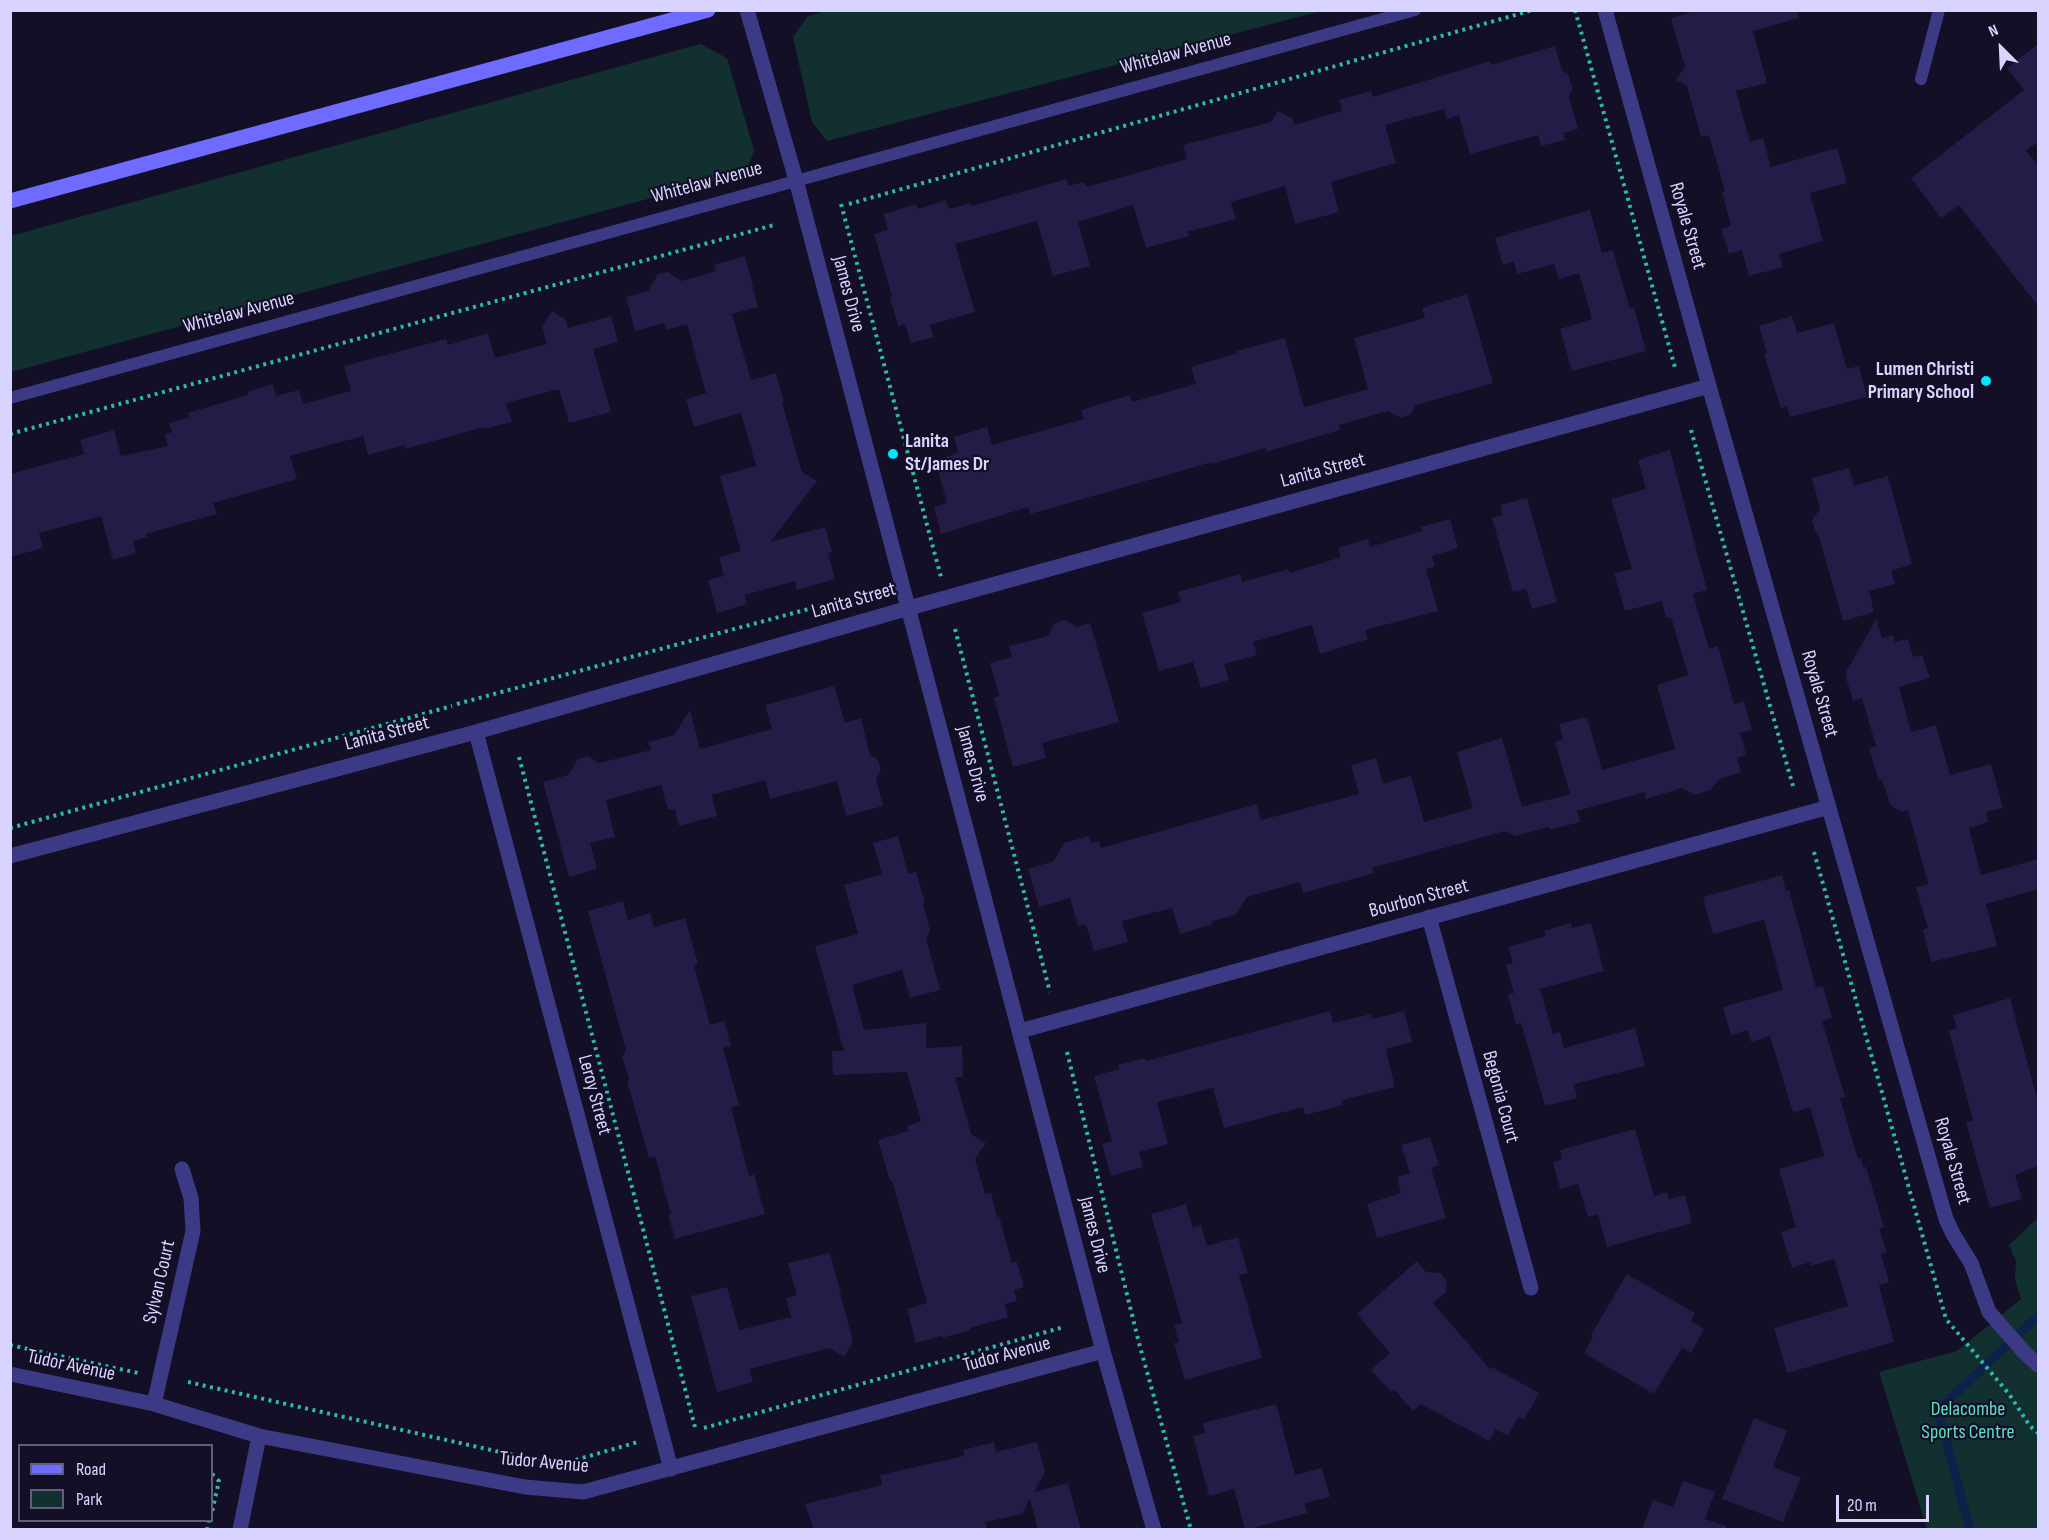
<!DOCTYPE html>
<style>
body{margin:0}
#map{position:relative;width:2049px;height:1540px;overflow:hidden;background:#130f26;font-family:"Sofia Sans Condensed",sans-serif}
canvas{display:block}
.frame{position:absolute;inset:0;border:12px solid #d9d4ff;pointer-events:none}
.legend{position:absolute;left:18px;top:1444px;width:195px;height:78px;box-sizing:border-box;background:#130f26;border:2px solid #625e7d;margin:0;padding:8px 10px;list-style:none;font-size:18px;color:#d9d4ff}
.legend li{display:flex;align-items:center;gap:12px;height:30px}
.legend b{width:30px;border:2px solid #625e7d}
.north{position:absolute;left:1971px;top:18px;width:60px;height:60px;-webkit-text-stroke:4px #130f26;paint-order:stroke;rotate:336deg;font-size:16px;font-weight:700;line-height:24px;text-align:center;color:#d9d4ff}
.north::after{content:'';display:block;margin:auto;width:21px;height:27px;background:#d9d4ff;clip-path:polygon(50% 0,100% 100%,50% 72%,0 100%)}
.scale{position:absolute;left:1836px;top:1495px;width:93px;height:27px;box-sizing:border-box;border:3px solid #d9d4ff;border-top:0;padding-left:8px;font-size:18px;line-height:21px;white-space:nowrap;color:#d9d4ff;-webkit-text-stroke:4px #130f26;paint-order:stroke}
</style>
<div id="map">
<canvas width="2049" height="1540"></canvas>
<div class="frame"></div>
<ul class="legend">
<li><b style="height:8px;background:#6f6bff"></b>Road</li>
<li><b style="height:16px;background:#12302f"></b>Park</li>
</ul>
<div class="north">N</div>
<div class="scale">20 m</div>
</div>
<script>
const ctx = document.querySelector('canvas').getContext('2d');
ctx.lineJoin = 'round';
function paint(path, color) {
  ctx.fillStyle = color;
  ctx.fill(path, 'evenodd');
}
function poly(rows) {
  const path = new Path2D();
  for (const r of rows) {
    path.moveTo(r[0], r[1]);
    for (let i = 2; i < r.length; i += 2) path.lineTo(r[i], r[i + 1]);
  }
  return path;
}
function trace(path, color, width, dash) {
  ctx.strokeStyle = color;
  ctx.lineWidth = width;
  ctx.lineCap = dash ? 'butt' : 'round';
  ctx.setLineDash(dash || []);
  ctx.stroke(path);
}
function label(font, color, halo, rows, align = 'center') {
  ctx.font = font + ' "Sofia Sans Condensed",sans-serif';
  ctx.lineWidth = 4.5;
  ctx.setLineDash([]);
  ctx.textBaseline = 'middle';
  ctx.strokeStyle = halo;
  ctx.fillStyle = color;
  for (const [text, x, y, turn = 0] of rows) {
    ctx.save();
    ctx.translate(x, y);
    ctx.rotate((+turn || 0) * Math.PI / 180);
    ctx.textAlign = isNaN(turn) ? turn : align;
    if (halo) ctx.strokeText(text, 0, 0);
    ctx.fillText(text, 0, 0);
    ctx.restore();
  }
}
paint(poly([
 [826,11,826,10,1321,11,827,141,812,122,793,37,808,16],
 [700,44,727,58,754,150,747,172,11,372,11,236],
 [2038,1218,2038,1529,1927,1529,1879,1372,1957,1351,2021,1299,2015,1279,2016,1261,2009,1245]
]), '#12302f');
trace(poly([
 [1970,1530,1938,1410,2038,1316]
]), '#0c2248', 9);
paint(poly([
 [1698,10,1797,10,1799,18,1753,31,1767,83,1736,91,1750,142,1763,138,1771,167,1837,148,1847,183,1810,193,1823,241,1779,254,1783,267,1749,276,1742,250,1729,254,1721,229,1731,226,1722,192,1725,191,1709,135,1701,137,1687,86,1676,80,1685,67,1671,18],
 [2038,44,2038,142,2026,150,2038,166,2038,306,1959,205,1941,218,1911,178,2024,90,2007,68],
 [1555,46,1562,70,1568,74,1573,90,1569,96,1578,129,1563,133,1565,140,1541,146,1538,135,1470,154,1459,115,1447,119,1444,109,1385,125,1396,163,1331,182,1339,212,1295,224,1285,186,1231,202,1236,219,1187,232,1189,236,1146,248,1133,205,1078,222,1090,266,1053,276,1037,221,955,244,975,312,930,325,934,337,911,343,905,324,898,326,890,297,892,296,874,234,888,230,884,214,916,204,918,209,946,200,949,209,971,203,971,206,1067,179,1068,186,1084,182,1086,187,1187,159,1183,145,1271,122,1278,111,1293,119,1294,125,1342,111,1339,100,1371,91,1373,97,1490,61,1491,65],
 [1590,210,1602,253,1613,250,1630,309,1634,307,1646,351,1572,371,1560,329,1592,319,1579,273,1559,279,1554,264,1517,274,1514,261,1503,265,1495,238],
 [745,256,758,307,732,314,751,380,776,373,784,401,782,402,802,472,817,481,770,542,825,527,832,552,828,553,835,579,797,590,795,581,745,595,747,604,717,613,708,580,724,576,719,557,741,551,720,476,756,466,741,413,694,427,686,399,706,393,687,324,666,330,664,323,635,331,626,297,648,291,658,274,668,272,681,281,716,271,714,265],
 [1467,294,1493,383,1416,405,1411,414,1401,418,1388,411,1339,425,1340,430,1266,452,1265,448,1212,464,1212,462,1030,514,1028,507,941,534,934,507,947,503,935,460,958,453,954,437,987,427,992,445,1084,419,1081,410,1130,395,1132,402,1196,384,1191,367,1238,353,1237,351,1285,338,1304,407,1368,389,1354,338,1425,318,1422,308],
 [552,311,566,320,568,328,611,316,618,342,593,349,611,412,569,423,559,389,506,403,512,422,484,429,484,427,405,449,404,445,368,455,363,436,290,456,297,479,213,503,217,514,146,534,147,537,133,541,136,553,113,560,101,516,39,533,43,548,10,557,10,474,84,454,80,440,114,430,121,456,168,446,165,434,172,432,169,423,190,417,188,413,248,395,247,392,273,384,276,396,299,390,303,404,351,391,344,366,446,339,448,345,488,333,495,358,547,344,542,326],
 [1792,316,1797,333,1834,323,1847,369,1859,366,1867,397,1790,417,1787,406,1781,408,1764,355,1767,353,1759,326],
 [1670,450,1707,590,1693,594,1709,649,1718,646,1734,704,1744,701,1752,730,1740,733,1746,755,1737,758,1741,772,1720,779,1710,790,1695,795,1682,788,1646,799,1645,792,1577,811,1580,822,1550,830,1549,827,1515,836,1505,831,1372,868,1374,873,1303,893,1300,882,1247,897,1236,915,1212,921,1213,924,1180,934,1172,908,1122,921,1128,942,1094,951,1086,924,1078,926,1070,898,1039,907,1028,869,1054,861,1064,843,1089,836,1091,843,1099,841,1101,848,1257,804,1261,820,1359,794,1351,765,1376,758,1383,784,1411,776,1424,822,1473,808,1457,752,1502,738,1522,807,1570,794,1555,742,1563,739,1559,724,1587,717,1602,770,1675,749,1657,685,1688,675,1671,617,1666,618,1662,601,1625,611,1614,573,1632,569,1611,499,1646,489,1638,460],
 [1849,468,1854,486,1888,476,1912,564,1891,571,1895,584,1869,591,1874,612,1843,621,1818,534,1815,531,1812,520,1820,509,1812,478],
 [1527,498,1557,602,1532,609,1526,589,1513,592,1492,518,1503,515,1500,505],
 [1450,519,1458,548,1432,556,1435,566,1426,569,1438,611,1365,630,1368,639,1320,654,1312,625,1253,642,1257,655,1224,664,1229,680,1201,688,1193,662,1159,671,1142,613,1181,602,1178,592,1240,574,1242,582,1289,569,1290,573,1341,557,1338,548,1368,539,1370,547,1422,531,1421,527],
 [1876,619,1882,638,1893,635,1895,642,1908,639,1913,657,1922,655,1930,678,1899,687,1911,732,1936,725,1950,775,1991,764,2003,808,1986,812,1988,822,1969,828,1981,875,2038,859,2038,889,1986,904,1997,946,1931,962,1923,930,1928,928,1916,887,1928,884,1908,810,1903,812,1891,806,1882,780,1879,781,1869,748,1876,746,1862,698,1853,701,1845,674],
 [1065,620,1077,627,1090,623,1119,722,1042,743,1046,758,1013,767,994,698,999,696,990,663,1012,657,1009,646,1048,636,1055,623],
 [834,686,845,723,861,718,870,755,878,760,881,770,876,778,883,806,846,816,837,781,770,799,765,780,712,795,717,816,679,826,675,809,668,810,661,785,606,800,615,837,590,843,597,869,569,877,543,782,568,775,578,759,588,756,599,763,651,750,648,742,674,735,690,710,700,749,772,729,765,705],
 [898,836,908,874,916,872,925,903,923,903,930,931,926,938,940,990,910,998,902,970,852,985,864,1030,926,1023,926,1048,962,1046,963,1077,955,1077,971,1134,986,1143,975,1159,985,1194,991,1193,997,1217,999,1216,1012,1263,1017,1262,1024,1287,1014,1290,1017,1301,1005,1304,1008,1317,970,1328,970,1330,942,1338,941,1336,916,1343,907,1309,927,1303,892,1181,890,1181,878,1140,909,1131,908,1126,921,1121,907,1072,833,1075,832,1051,844,1051,815,946,858,934,844,885,882,874,873,843],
 [1782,875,1786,891,1789,890,1816,988,1823,986,1832,1018,1822,1021,1845,1097,1840,1098,1858,1159,1861,1158,1863,1167,1866,1167,1884,1227,1879,1229,1887,1252,1881,1254,1889,1282,1879,1285,1894,1342,1787,1373,1774,1328,1848,1306,1834,1259,1811,1266,1810,1262,1792,1268,1781,1232,1796,1227,1779,1169,1824,1156,1810,1107,1793,1113,1770,1036,1751,1042,1748,1030,1731,1035,1723,1007,1783,990,1764,920,1713,934,1703,897],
 [623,901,628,920,650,913,654,927,685,918,698,964,694,966,710,1025,724,1021,731,1046,723,1048,739,1105,731,1107,749,1176,754,1174,765,1214,675,1239,668,1214,671,1214,655,1156,649,1158,627,1081,630,1081,622,1057,626,1050,588,911],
 [1571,923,1572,928,1591,923,1604,971,1540,989,1553,1034,1560,1032,1564,1048,1635,1028,1645,1066,1574,1084,1577,1098,1545,1106,1521,1023,1516,1024,1508,994,1514,993,1506,965,1513,963,1508,947,1546,936,1544,931],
 [2010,998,2038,1102,2038,1166,2015,1175,2022,1199,1990,1208,1966,1122,1973,1120,1949,1031,1957,1028,1953,1015],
 [1330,1011,1333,1023,1371,1014,1372,1019,1404,1011,1412,1042,1386,1049,1395,1087,1342,1100,1343,1105,1305,1115,1303,1107,1224,1128,1213,1088,1157,1102,1168,1144,1139,1152,1143,1167,1111,1176,1102,1144,1112,1141,1094,1076,1119,1069,1118,1065,1145,1058,1146,1061],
 [1635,1129,1654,1196,1667,1192,1669,1199,1685,1195,1692,1223,1607,1247,1598,1214,1588,1217,1578,1184,1560,1189,1553,1162,1562,1159,1560,1150],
 [1430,1137,1439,1165,1431,1168,1446,1218,1377,1238,1367,1204,1401,1193,1397,1177,1410,1173,1401,1145],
 [1186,1204,1193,1228,1201,1225,1207,1246,1238,1237,1248,1273,1239,1275,1262,1358,1185,1380,1174,1343,1179,1342,1174,1325,1182,1323,1151,1214],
 [830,1253,853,1342,844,1357,830,1348,749,1369,753,1382,717,1392,691,1296,727,1287,739,1330,791,1317,786,1298,797,1295,788,1263],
 [1417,1261,1426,1272,1441,1273,1447,1282,1446,1292,1433,1303,1490,1369,1492,1367,1539,1393,1524,1420,1518,1417,1508,1436,1496,1429,1489,1441,1421,1404,1413,1411,1394,1389,1391,1392,1371,1370,1390,1353,1357,1314],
 [1627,1274,1695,1313,1691,1321,1704,1329,1691,1353,1682,1348,1654,1394,1584,1353,1593,1337,1591,1335],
 [1276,1404,1295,1475,1322,1468,1330,1497,1305,1503,1307,1513,1245,1530,1234,1489,1209,1496,1193,1436,1205,1433,1203,1423],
 [1754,1418,1787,1431,1773,1467,1801,1478,1783,1522,1722,1499],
 [994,1442,996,1452,1037,1442,1045,1472,1034,1492,1068,1483,1081,1530,1038,1530,1030,1499,1022,1514,986,1522,987,1530,814,1530,805,1504,882,1485,880,1475,964,1456,963,1450],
 [1683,1481,1715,1492,1705,1519,1726,1526,1726,1530,1642,1530,1653,1500,1673,1507]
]), '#241b47');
trace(poly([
 [1575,10,1676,371],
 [841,204,941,577],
 [849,204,1533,10],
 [1691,430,1793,786],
 [10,434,774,225],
 [955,629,1050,992],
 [457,704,864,594],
 [519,757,695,1427],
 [10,828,452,706],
 [1814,852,1946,1319,2009,1394,2030,1426,2038,1433],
 [1067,1052,1139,1343,1191,1530],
 [10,1345,138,1373],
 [188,1382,558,1465,638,1442],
 [704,1428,1064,1327],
 [212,1474,219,1481,212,1512],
 [207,1530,209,1520]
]), '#2fb8b0', 4, [3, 4.5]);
trace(poly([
 [1921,79,1939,10],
 [10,398,1415,10]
]), '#3d3a85', 12);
trace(poly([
 [747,10,796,180,1103,1351,1154,1530],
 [1605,10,1709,386,1946,1219,1953,1234,1971,1263,1989,1312,2024,1352,2038,1365],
 [476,732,671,1469],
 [10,856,476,732,909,608,1709,386],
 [1429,917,1531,1288],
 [1020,1031,1829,807],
 [10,1374,154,1404,259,1436,525,1487,583,1492,1103,1351],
 [154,1404,193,1231,191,1198,182,1169],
 [240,1530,259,1436]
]), '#3d3a85', 15);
trace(poly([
 [10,201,708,10]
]), '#6f6bff', 15);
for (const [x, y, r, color] of [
 [1986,381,6,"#00e5ff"],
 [893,454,6,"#00e5ff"]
]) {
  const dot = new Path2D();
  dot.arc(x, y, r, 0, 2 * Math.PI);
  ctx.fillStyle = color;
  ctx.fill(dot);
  trace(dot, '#130f26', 2);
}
label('20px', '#d9d4ff', '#130f26', [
 ["Whitelaw Avenue",1176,54,-15],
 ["Whitelaw Avenue",707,183,-15],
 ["Royale Street",1687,226,74],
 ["James Drive",848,294,75],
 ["Whitelaw Avenue",239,313,-15],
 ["Lanita Street",1323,471,-15],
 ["Lanita Street",854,601,-16],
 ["Royale Street",1819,694,74],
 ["Lanita Street",387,734,-15],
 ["James Drive",972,764,75],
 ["Bourbon Street",1419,899,-15],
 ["Leroy Street",594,1095,75],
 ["Begonia Court",1500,1097,75],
 ["Royale Street",1952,1161,74],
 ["James Drive",1094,1235,76],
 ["Sylvan Court",160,1282,-77],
 ["Tudor Avenue",1007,1355,-15],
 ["Tudor Avenue",71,1366,12],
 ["Tudor Avenue",544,1463,5]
]);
label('bold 20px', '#d9d4ff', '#130f26', [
 ["Lumen Christi",1974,370],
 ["Primary School",1974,393],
 ["Lanita",905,442,"left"],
 ["St/James Dr",905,465,"left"]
], 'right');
label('20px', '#5fe0c0', '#130f26', [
 ["Delacombe",1968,1410],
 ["Sports Centre",1968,1433]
]);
</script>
